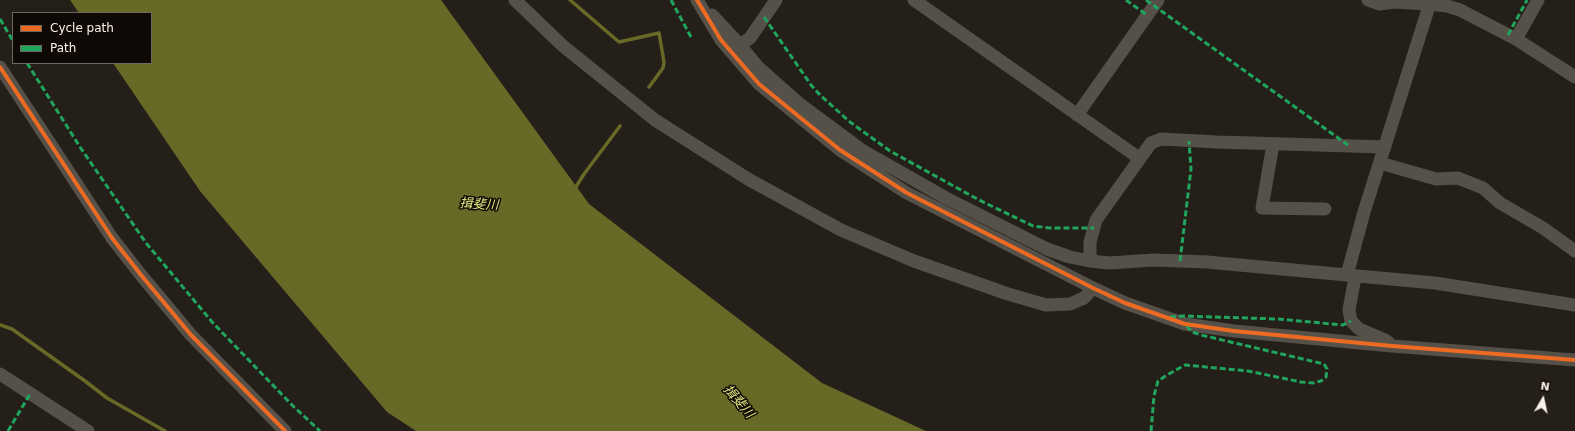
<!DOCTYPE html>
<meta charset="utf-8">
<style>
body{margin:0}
#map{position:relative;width:1575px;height:431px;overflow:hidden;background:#251f19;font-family:"DejaVu Sans",sans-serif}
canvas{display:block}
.legend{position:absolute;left:12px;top:12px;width:140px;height:52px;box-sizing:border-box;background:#0f0905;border:1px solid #6d6661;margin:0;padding:5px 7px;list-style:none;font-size:12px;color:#fbf1ea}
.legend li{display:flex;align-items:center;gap:8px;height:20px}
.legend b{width:20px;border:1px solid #6d6661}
.north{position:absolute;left:1523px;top:379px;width:40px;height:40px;-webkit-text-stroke:3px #0f0905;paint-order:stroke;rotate:9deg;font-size:11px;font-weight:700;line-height:16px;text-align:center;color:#fbf1ea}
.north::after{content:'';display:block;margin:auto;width:14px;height:18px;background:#fbf1ea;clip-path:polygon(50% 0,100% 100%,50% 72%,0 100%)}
</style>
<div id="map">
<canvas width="1575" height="431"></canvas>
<ul class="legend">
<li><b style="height:5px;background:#ed6a23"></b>Cycle path</li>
<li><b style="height:5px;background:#20a55d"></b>Path</li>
</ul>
<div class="north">N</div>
</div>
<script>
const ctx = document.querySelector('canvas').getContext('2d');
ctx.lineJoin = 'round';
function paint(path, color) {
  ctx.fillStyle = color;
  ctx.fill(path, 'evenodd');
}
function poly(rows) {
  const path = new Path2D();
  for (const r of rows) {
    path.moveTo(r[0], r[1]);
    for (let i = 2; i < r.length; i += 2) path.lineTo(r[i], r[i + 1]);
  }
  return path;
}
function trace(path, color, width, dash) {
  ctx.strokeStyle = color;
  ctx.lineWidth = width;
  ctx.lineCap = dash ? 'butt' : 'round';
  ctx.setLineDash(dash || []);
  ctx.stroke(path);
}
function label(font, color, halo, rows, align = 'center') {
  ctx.font = font + ' "DejaVu Sans","Noto Sans JP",sans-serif';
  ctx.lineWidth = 3;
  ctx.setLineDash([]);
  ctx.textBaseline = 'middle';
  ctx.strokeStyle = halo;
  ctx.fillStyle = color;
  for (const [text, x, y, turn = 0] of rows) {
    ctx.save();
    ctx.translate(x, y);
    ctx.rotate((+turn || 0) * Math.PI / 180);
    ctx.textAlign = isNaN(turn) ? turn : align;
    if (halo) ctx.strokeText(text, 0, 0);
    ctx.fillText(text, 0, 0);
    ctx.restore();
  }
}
paint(poly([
 [70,0,441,0,589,204,822,383,926,431,416,431,387,412,200,191,113,63,151,63,151,13,79,13]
]), '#676926');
trace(poly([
 [570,0,619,42,659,33,664,62,663,68,649,87],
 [574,190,584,174,620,126],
 [0,325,12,329,85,381,107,398,165,431]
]), '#676926', 3.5);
trace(poly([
 [515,0,563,46,655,120,748,179,841,230,914,261,1008,294,1046,305,1070,304,1084,298,1093,288],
 [697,0,721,40,759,84,840,150,907,193,1093,288,1125,303,1185,324,1234,331,1392,346,1575,360],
 [914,0,1139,158],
 [1368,0,1379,4,1395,2,1429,4,1447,6,1460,10,1516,39,1575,77],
 [1431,0,1364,212,1347,275,1435,283,1575,305],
 [712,15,740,45,750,38,776,0],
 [1516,39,1538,0],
 [740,45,758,67,801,105,863,151,946,198,1047,249,1070,257,1090,261,1109,263,1154,260,1207,262,1347,275],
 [0,67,112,238,141,275,191,335,285,431],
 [1077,115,1158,0],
 [1273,144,1262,208,1325,209],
 [1380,163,1436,179,1458,178,1483,188,1500,203,1543,228,1575,251],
 [1090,261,1090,242,1096,220,1151,143,1161,139,1217,142,1385,147],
 [1355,277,1349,310,1351,321,1359,329,1385,340,1389,343],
 [0,374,88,431]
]), '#555149', 13);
trace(poly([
 [671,0,691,37],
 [1126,0,1147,15],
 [1146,0,1348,145],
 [764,17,811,85,821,96,850,122,890,151,979,200,1033,226,1050,228,1094,228],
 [0,19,13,41],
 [1508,35,1527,0],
 [27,63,80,147,146,243,213,323,293,406,320,431],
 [1180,261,1191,169,1189,141],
 [1170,317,1182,316,1278,319,1343,325,1351,321],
 [8,431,30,394],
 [1151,431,1154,396,1158,381,1167,375,1185,365,1248,371,1301,382,1313,383,1321,381,1326,377,1327,369,1324,364,1201,335,1192,332,1185,324]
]), '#20a55d', 3, [6, 3]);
trace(poly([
 [697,0,721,40,759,84,840,150,907,193,1093,288,1125,303,1185,324,1234,331,1392,346,1575,360],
 [0,67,112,238,141,275,191,335,285,431]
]), '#ed6a23', 4);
label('italic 13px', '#e4e984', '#0f0905', [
 ["揖斐川",479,205,3],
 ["揖斐川",738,402,49]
]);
</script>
